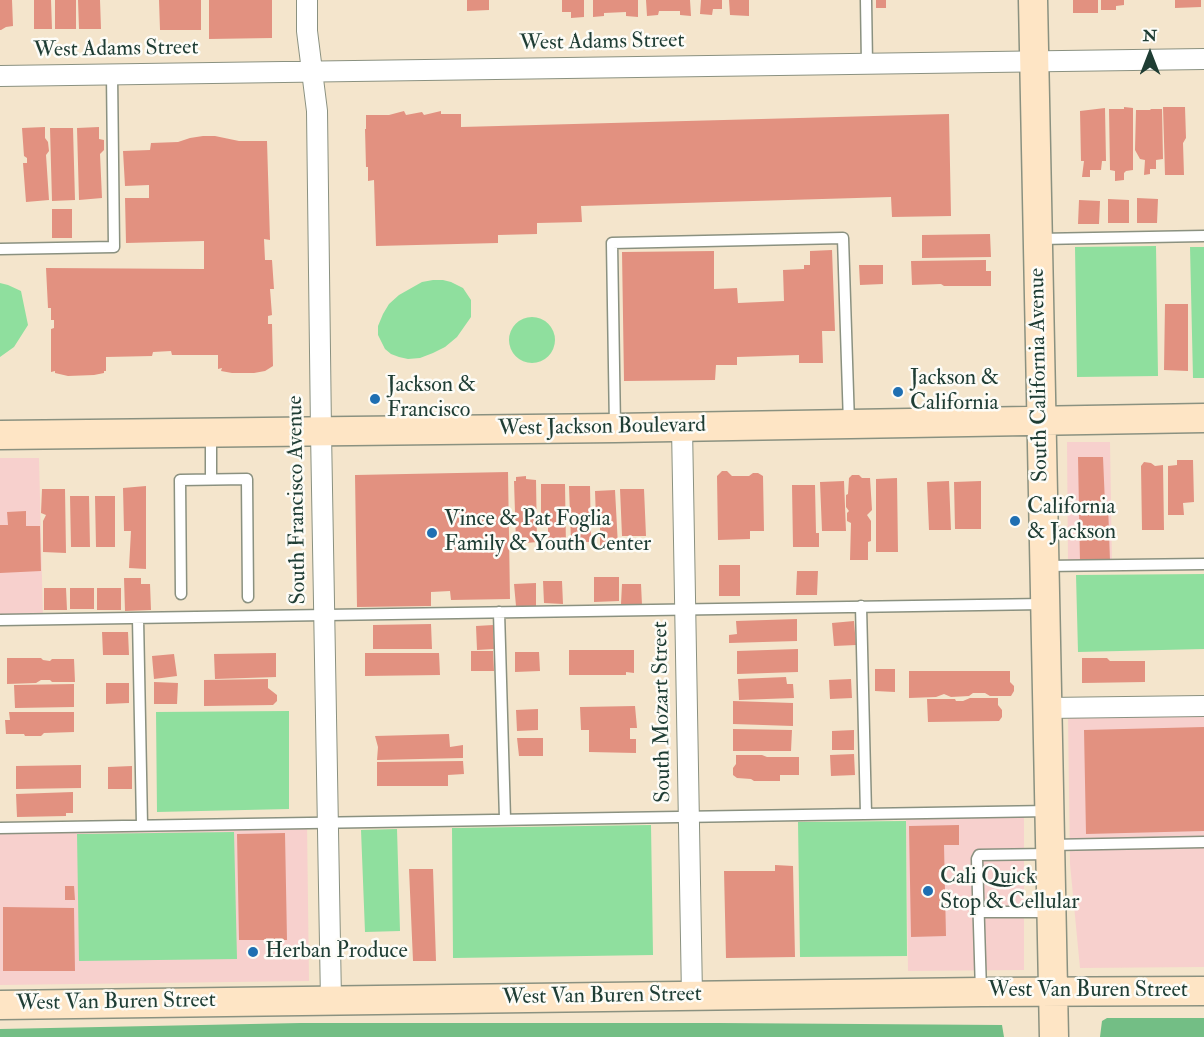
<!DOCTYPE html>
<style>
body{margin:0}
#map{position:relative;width:1204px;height:1037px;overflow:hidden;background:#f4e5cc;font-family:"IM FELL Double Pica",serif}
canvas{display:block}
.north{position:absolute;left:1120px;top:24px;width:60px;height:60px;-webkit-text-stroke:4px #fdfcf7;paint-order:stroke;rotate:0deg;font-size:16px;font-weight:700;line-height:24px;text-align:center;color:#1f3d34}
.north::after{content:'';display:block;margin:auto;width:21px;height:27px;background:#1f3d34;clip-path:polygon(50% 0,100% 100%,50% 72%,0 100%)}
</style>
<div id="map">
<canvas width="1204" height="1037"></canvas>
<div class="north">N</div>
</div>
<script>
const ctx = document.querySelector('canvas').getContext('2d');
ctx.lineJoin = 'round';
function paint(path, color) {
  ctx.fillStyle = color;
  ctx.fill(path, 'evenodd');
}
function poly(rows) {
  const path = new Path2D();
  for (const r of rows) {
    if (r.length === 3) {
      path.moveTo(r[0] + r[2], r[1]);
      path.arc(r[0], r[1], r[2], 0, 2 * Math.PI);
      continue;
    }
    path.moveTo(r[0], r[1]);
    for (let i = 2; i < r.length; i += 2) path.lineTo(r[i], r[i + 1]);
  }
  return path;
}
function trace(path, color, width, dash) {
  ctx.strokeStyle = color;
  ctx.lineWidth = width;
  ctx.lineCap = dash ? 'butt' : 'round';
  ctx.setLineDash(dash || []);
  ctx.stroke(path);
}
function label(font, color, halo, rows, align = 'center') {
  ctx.font = font + ' "IM FELL Double Pica",serif';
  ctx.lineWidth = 5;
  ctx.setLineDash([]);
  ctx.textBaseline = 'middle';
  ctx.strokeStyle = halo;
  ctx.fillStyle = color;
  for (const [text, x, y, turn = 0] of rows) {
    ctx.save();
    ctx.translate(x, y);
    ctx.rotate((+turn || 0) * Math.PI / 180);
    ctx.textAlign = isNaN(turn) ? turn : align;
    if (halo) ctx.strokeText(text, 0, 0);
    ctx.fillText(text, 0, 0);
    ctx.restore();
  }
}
paint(poly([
 [1067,442,1110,442,1112,565,1068,566],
 [0,458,39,458,43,619,0,620],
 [1204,715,1204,967,1080,968,1070,864,1068,716],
 [1024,812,1024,970,908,971,906,813],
 [307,823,309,981,0,985,0,828]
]), '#f7d0cd');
paint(poly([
 [1156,246,1158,376,1077,377,1075,247],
 [1190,247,1204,247,1204,378,1193,378],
 [433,280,443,280,451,282,463,288,471,300,471,317,457,337,445,347,433,353,420,358,408,359,399,357,391,354,385,349,378,335,378,326,383,314,389,304,399,295,422,282],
 [0,283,8,285,21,291,28,325,14,347,0,357],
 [532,340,23],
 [1204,574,1204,649,1078,652,1076,575],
 [289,711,289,809,157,812,156,712],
 [906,821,907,956,800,957,798,822],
 [651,825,653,955,453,958,452,828],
 [397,829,400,931,365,932,361,830],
 [234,832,237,959,79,961,77,834]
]), '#8fdf9e');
paint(poly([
 [1107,1018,1204,1018,1204,1037,1100,1037,1102,1021],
 [301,1023,719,1023,1002,1025,1004,1037,0,1037,0,1029]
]), '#73be85');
paint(poly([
 [0,0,12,0,13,26,6,27,1,30,0,30],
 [34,0,51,0,52,29,34,29],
 [55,0,76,0,76,29,55,29],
 [78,0,100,0,101,29,79,29],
 [159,0,201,0,201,30,160,30],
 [209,0,272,0,272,38,209,39],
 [467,0,489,0,489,10,467,11],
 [562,0,584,0,584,17,571,18,571,12,562,12],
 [593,0,638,0,638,17,626,16,626,12,604,13,604,16,593,17],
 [646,0,690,0,691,16,680,15,680,11,659,11,658,15,647,16],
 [701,0,722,0,722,9,713,9,712,15,700,14],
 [729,0,749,0,749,16,730,15],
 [876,0,886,0,886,8,876,8],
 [1073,0,1098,0,1098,13,1073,13],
 [1101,0,1124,0,1124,5,1116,6,1116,10,1101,10],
 [1175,0,1201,0,1201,7,1175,8],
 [1124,107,1133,108,1133,170,1126,171,1124,173,1124,180,1115,181,1115,171,1110,170,1109,109,1124,109],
 [1163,107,1185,107,1186,138,1183,143,1184,175,1165,175],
 [1105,108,1106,161,1102,161,1101,170,1090,170,1090,177,1082,177,1084,161,1081,161,1080,111],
 [1150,109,1162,109,1163,159,1156,160,1156,169,1150,169,1150,174,1144,175,1145,160,1140,159,1135,150,1136,110,1151,110],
 [404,111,406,115,422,112,424,115,441,111,441,114,461,114,461,127,949,114,951,216,892,217,891,197,581,206,582,222,537,223,537,234,498,235,498,243,376,246,374,180,368,181,368,167,366,167,365,129,366,129,366,115,389,115],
 [45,127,45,138,48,142,49,151,46,155,49,200,26,202,23,163,27,163,27,158,24,156,22,128],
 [99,127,99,139,104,140,104,150,100,154,102,198,79,200,77,128],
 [50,128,73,128,75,200,52,201],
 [203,136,215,136,239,141,267,141,270,240,264,239,265,260,272,260,274,289,270,289,272,315,268,316,268,324,272,324,273,366,265,371,254,373,232,373,221,371,222,368,218,369,218,355,172,355,171,351,153,352,152,356,106,357,106,371,104,371,104,373,94,375,68,376,55,373,55,371,51,372,51,329,54,328,54,320,51,320,51,308,48,308,46,268,204,269,204,241,126,243,125,198,149,198,149,185,125,186,123,151,150,150,151,143,178,142,190,138],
 [1137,198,1158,199,1157,223,1137,223],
 [1108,199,1129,200,1129,223,1108,223],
 [1079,200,1100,201,1099,224,1078,224],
 [52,209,72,209,72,238,52,238],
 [990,234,991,257,922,258,922,235],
 [832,250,835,331,822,331,823,363,799,363,799,355,737,357,737,365,716,365,715,380,624,381,622,252,714,251,714,289,737,288,738,303,784,301,783,270,804,269,804,265,810,265,810,251],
 [986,260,986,271,991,271,991,286,944,286,941,284,912,285,911,261],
 [859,265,883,265,883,284,860,285],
 [1165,304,1188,304,1188,371,1164,370],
 [1078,457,1103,457,1105,504,1108,504,1110,561,1080,562],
 [1177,460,1193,460,1194,502,1183,503,1184,515,1168,515,1168,466,1177,465],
 [1144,462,1151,463,1155,466,1163,465,1164,530,1142,530,1141,466],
 [722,471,727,471,732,476,749,476,753,473,758,473,763,476,764,531,750,531,750,539,718,540,717,476],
 [508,472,510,599,451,600,450,591,431,592,431,606,357,607,355,475],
 [852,475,859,475,862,478,870,478,872,510,867,515,871,521,871,541,868,542,868,560,850,560,851,523,847,521,847,513,849,511,846,507,846,495,848,494,849,478],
 [526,476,526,479,536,480,537,542,516,544,514,481,516,481,516,477],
 [897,478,898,552,876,552,876,479],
 [844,481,846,531,822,531,820,482],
 [949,481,951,530,929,530,927,482],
 [981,481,981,529,955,529,954,482],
 [541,484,565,484,566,547,548,547,548,523,541,524],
 [792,485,815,485,816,533,819,533,819,547,793,547],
 [146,486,146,569,129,568,131,531,124,531,123,488],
 [569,486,590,486,591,542,571,542],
 [42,489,65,489,66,553,43,552,43,521,46,515,41,513],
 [620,489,644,489,646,536,622,536],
 [615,490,618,546,600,547,600,519,596,519,595,491],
 [70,496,89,496,90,547,71,547],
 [95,496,115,496,115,547,96,547],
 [26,511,26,526,40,526,41,571,0,573,0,525,8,525,7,512],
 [719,565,740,565,740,596,719,596],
 [797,571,818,571,817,595,796,595],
 [594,577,619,577,619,601,594,602],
 [124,578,141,578,141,584,150,584,151,610,125,611],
 [543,581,562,581,563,604,544,603],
 [536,583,536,606,516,606,514,584],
 [622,584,641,584,642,605,621,604],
 [44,588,66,588,67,610,44,610],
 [70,588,94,588,94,609,70,609],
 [97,588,121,588,121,610,97,610],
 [797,619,797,641,729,643,729,635,737,634,736,621],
 [854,621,856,645,834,646,832,623],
 [431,624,432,649,373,649,373,625],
 [493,625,494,649,477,650,476,626],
 [102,632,128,632,129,655,103,655],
 [798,649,798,672,737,674,737,651],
 [569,650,634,650,634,673,626,672,626,675,569,675],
 [471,651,493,651,494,671,471,671],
 [515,652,539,652,540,671,515,672],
 [276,653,276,677,215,679,214,654],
 [365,653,439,653,440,675,365,676],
 [174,654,177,676,154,679,152,656],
 [7,658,41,658,43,660,50,661,52,659,74,659,75,682,52,682,50,680,41,680,36,683,7,684],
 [1082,658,1107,658,1110,661,1145,661,1145,682,1082,683],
 [875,669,895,669,895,692,875,691],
 [909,671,1010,671,1010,682,1014,686,1014,691,1011,696,990,696,985,693,973,693,969,696,951,697,944,694,936,697,909,698],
 [786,677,787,684,793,684,794,698,739,700,738,679],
 [268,679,268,688,277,695,277,701,273,705,204,706,204,680],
 [851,679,852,698,830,699,829,680],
 [154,682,178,683,177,704,154,704],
 [106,683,129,683,129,703,106,704],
 [74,684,74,707,15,708,14,685],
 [970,698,998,698,998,705,1002,710,1002,717,999,721,928,722,927,699,955,699,956,701,963,701],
 [733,701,793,703,793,726,733,724],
 [635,706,637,728,630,728,630,739,636,739,636,753,589,752,589,730,581,730,580,707],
 [538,709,538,730,517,731,516,710],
 [9,712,74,712,74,732,44,733,41,736,25,736,24,734,6,734,5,720,10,720],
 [1204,727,1204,831,1086,834,1084,730],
 [733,729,792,730,791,751,733,751],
 [854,730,854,750,832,750,832,731],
 [449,734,450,747,463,745,463,758,377,760,378,747,375,736],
 [517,738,543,738,543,756,519,756],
 [854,754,855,775,831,776,830,755],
 [736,755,762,755,767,757,799,757,799,775,780,775,780,781,754,781,751,779,737,778,733,775,733,768,736,764],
 [463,761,464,774,448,775,448,786,377,786,377,762],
 [81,765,81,788,16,789,16,766],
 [132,766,132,789,108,789,108,767],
 [73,792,73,813,66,813,66,816,17,817,16,794],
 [959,825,959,845,944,845,946,936,911,937,909,826],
 [285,833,287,940,239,940,237,834],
 [775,865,793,866,795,957,726,958,724,871,775,871],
 [409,869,433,869,436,961,413,961],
 [65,886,74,886,75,900,65,900],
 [3,907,74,908,75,971,3,971]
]), '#e29180');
const lane = poly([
 [866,0,867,64],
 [1039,239,1204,236],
 [0,249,114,247,112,74],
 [615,428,612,243,843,238,849,424],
 [211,435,211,479],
 [1045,566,1204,564],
 [181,594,180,480,247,479,248,597],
 [861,606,866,814],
 [499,612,505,819],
 [138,618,142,825],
 [0,620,1044,604],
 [0,828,1049,811],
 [1051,845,1204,842],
 [979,912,1051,912],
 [981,992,977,859,979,855,1048,854]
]);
const street = poly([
 [307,0,307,31,317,111,321,432,331,1001],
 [0,76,1204,59],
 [682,427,692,996],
 [1047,708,1204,706]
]);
const secondary = poly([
 [1033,0,1054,1037],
 [0,435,615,428,1204,418],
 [0,1005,981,992,1204,991]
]);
trace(lane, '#8a9180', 13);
trace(street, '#8a9180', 22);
trace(secondary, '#8a9180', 31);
trace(lane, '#fff', 10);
trace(street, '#fff', 20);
trace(secondary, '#fee5c5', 28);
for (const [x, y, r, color] of [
 [898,392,6,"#1f6fb2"],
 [375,399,6,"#1f6fb2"],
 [1015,521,6,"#1f6fb2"],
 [432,533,6,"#1f6fb2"],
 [928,891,6,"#1f6fb2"],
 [253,952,6,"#1f6fb2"]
]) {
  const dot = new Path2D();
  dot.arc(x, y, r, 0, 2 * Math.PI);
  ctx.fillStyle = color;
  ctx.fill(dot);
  trace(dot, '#fdfcf7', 2);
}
label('22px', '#1f3d34', '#fdfcf7', [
 ["West Adams Street",602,43,-1],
 ["West Adams Street",116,50,-1],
 ["South California Avenue",1040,375,-91],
 ["West Jackson Boulevard",602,428,-1],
 ["South Francisco Avenue",298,500,-91],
 ["South Mozart Street",663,712,-91],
 ["West Van Buren Street",1088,991],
 ["West Van Buren Street",602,997,-1],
 ["West Van Buren Street",116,1003,-1]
]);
label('22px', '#1f3d34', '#fdfcf7', [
 ["Jackson &",910,379],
 ["California",910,404],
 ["Jackson &",387,386],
 ["Francisco",387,411],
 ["California",1027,508],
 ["& Jackson",1027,533],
 ["Vince & Pat Foglia",444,520],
 ["Family & Youth Center",444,545],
 ["Cali Quick",940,878],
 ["Stop & Cellular",940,903],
 ["Herban Produce",265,952]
], 'left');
</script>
